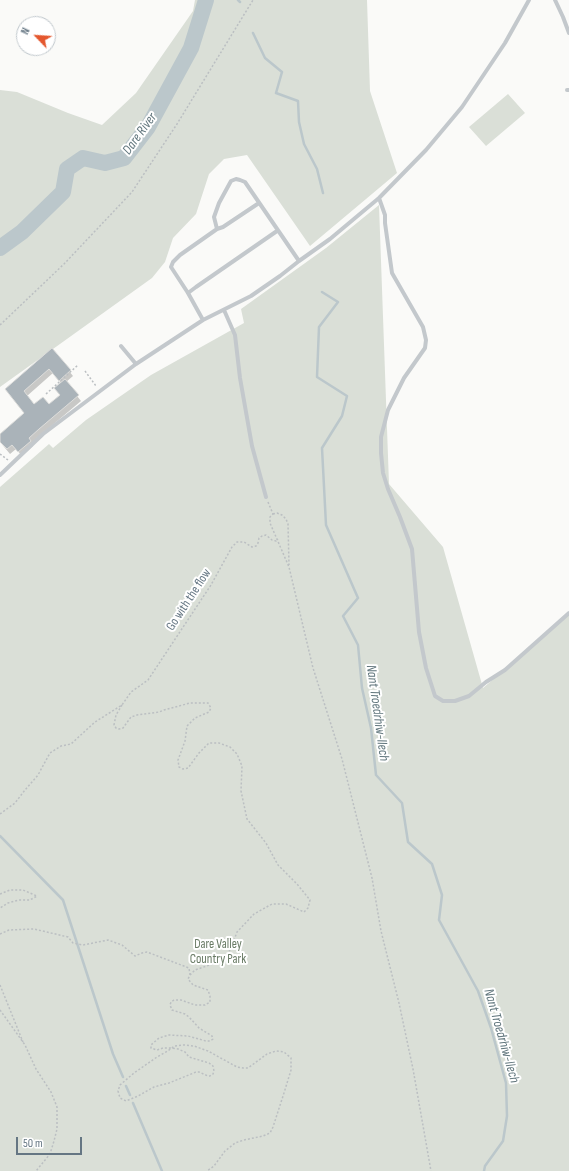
<!DOCTYPE html>
<style>
body{margin:0}
#map{position:relative;width:569px;height:1171px;overflow:hidden;background:#fafaf8;font-family:"Sofia Sans Condensed",sans-serif}
canvas{display:block}
.north{position:absolute;left:16px;top:16px;width:40px;height:40px;box-sizing:border-box;background:#fff;border:1px solid #c1c8cd;border-radius:50%;rotate:295deg;font-size:11px;font-weight:700;line-height:16px;text-align:center;color:#657683}
.north::after{content:'';display:block;margin:auto;width:14px;height:18px;background:#e4572e;clip-path:polygon(50% 0,100% 100%,50% 72%,0 100%)}
.scale{position:absolute;left:16px;top:1137px;width:66px;height:18px;box-sizing:border-box;border:2px solid #657683;border-top:0;padding-left:5px;font-size:12px;line-height:14px;white-space:nowrap;color:#657683;-webkit-text-stroke:3px #fff;paint-order:stroke}
</style>
<div id="map">
<canvas width="569" height="1171"></canvas>
<div class="north">N</div>
<div class="scale">50 m</div>
</div>
<script>
const ctx = document.querySelector('canvas').getContext('2d');
ctx.lineJoin = 'round';
function paint(path, color) {
  ctx.fillStyle = color;
  ctx.fill(path, 'evenodd');
}
function poly(rows) {
  const path = new Path2D();
  for (const r of rows) {
    path.moveTo(r[0], r[1]);
    for (let i = 2; i < r.length; i += 2) path.lineTo(r[i], r[i + 1]);
  }
  return path;
}
function trace(path, color, width, dash) {
  ctx.strokeStyle = color;
  ctx.lineWidth = width;
  ctx.lineCap = dash ? 'butt' : 'round';
  ctx.setLineDash(dash || []);
  ctx.stroke(path);
}
function label(font, color, halo, rows, align = 'center') {
  ctx.font = font + ' "Sofia Sans Condensed",sans-serif';
  ctx.lineWidth = 4;
  ctx.setLineDash([]);
  ctx.textBaseline = 'middle';
  ctx.strokeStyle = halo;
  ctx.fillStyle = color;
  for (const [text, x, y, turn = 0] of rows) {
    ctx.save();
    ctx.translate(x, y);
    ctx.rotate((+turn || 0) * Math.PI / 180);
    ctx.textAlign = isNaN(turn) ? turn : align;
    if (halo) ctx.strokeText(text, 0, 0);
    ctx.fillText(text, 0, 0);
    ctx.restore();
  }
}
paint(poly([
 [195,0,367,0,370,91,397,173,310,246,247,155,224,159,209,174,196,214,173,238,165,262,152,278,0,387,0,90,17,92,68,113,102,125,136,93,193,11],
 [508,94,525,113,486,146,469,127],
 [379,205,389,484,443,547,483,688,569,615,569,1171,0,1171,0,487,49,444,53,448,86,420,151,375,244,323,241,309,326,248]
]), '#dadfd7');
paint(poly([
 [52,350,73,376,66,382,81,401,42,434,31,444,33,446,22,456,16,449,10,454,0,442,0,435,25,414,6,389],
 [53,373,61,383,55,388,60,396,49,406,34,405,27,396]
]), '#0003');
trace(poly([
 [238,0,240,2],
 [253,33,265,58,282,72,276,93,298,101,299,122,304,144,317,169,323,193],
 [322,292,338,302,319,327,317,377,347,396,342,416,322,448,326,525,358,598,343,616,358,645,362,688,371,728,376,775,402,803,408,842,432,864,442,895,439,920,478,991,491,1028,506,1083,507,1116,503,1141,485,1166,484,1171],
 [0,836,63,900,113,1054,123,1077],
 [126,1086,130,1095],
 [133,1103,162,1171]
]), '#bbc7cb', 2.5);
trace(poly([
 [0,248,22,232,63,192,67,169,83,158,105,163,124,158,148,127,191,48,206,0]
]), '#bbc7cb', 16);
const building = poly([
 [52,348,71,370,59,381,49,369,24,391,34,404,43,397,49,404,60,395,54,388,65,379,79,395,39,429,29,438,31,441,18,452,12,445,7,449,0,442,0,434,24,413,5,389,52,348]
]);
paint(building, '#aab3b9');
trace(building, '#dcdcda', 1);
trace(poly([
 [0,325,64,264,132,192,177,124,253,0],
 [85,371,96,386],
 [46,394,78,365],
 [0,454,8,460],
 [268,502,273,514,270,517,270,523,289,567,313,668,342,759,372,878,381,931,399,1003,413,1069,431,1171],
 [273,514,277,513,282,515,286,519,288,524,289,565],
 [122,705,116,715,114,725,116,728,119,729,123,728,131,717,137,715,159,712,164,710,190,703,208,703,211,708,209,712,195,718,187,726,185,741,178,760,179,767,183,769,188,768,199,753,209,743,219,743,230,747,237,754,242,766,241,791,247,819,266,843,278,865,297,884,310,900,308,908,304,912,286,904,272,904,254,914,237,932,231,948,224,960,195,970,190,975],
 [0,814,15,803,25,790,38,775,50,753,61,746,71,744,95,722,122,705,131,692,148,680,211,585,232,547,237,542,244,542,252,547,256,546,258,543,259,538,262,536,266,535,272,540,276,541,278,539],
 [0,894,10,890,23,890,37,896,30,900,19,900,8,903,0,908],
 [0,934,9,930,34,929,68,937,73,943,83,945,108,940,122,945,135,956,142,953,147,952,189,968,190,975,188,979,193,985,208,990,210,996,210,1002,205,1005,195,1005,181,1000,174,1000,171,1002,170,1005,172,1010,185,1014,189,1017,199,1028,212,1036,213,1039,210,1041,206,1041,188,1036,169,1035,159,1038,151,1045,151,1048,157,1050,163,1048,172,1048,178,1049,185,1052,189,1057,209,1063,213,1066,214,1071,213,1074,210,1076,208,1076,199,1072,196,1072,169,1083,154,1087,138,1096,126,1101,120,1098,118,1091,120,1085,134,1073,157,1057,166,1052,172,1048,174,1046,184,1045,194,1046,208,1051,237,1067,243,1068,248,1068,267,1054,276,1051,284,1052,291,1058,291,1070,284,1093,273,1127,270,1133,263,1136,244,1140,235,1143,225,1151,214,1166,207,1171],
 [0,985,23,1042],
 [0,1010,25,1045,36,1069,51,1092,57,1107,57,1129,54,1141,50,1154,36,1171]
]), '#bbbfc2', 1.5, [2, 2]);
trace(poly([
 [555,0,563,17,569,33],
 [567,90,569,90],
 [379,198,385,215,385,223,392,273,423,327,426,340,425,348,404,378,388,410,381,437,381,453,383,473,388,489,400,517,412,549,419,632,426,668,435,696,443,701,455,701,469,696,486,682,505,670,569,613],
 [217,229,214,217,219,203,231,181,236,179,240,180,245,182,299,261],
 [188,293,196,287,277,231],
 [224,310,235,335,240,378,252,446,266,497],
 [203,320,188,293,171,267,173,262,180,255,217,229,223,227,259,203],
 [121,346,136,364],
 [0,475,43,434,136,364,203,320,251,296,280,276,299,261,330,239,379,198,426,150,462,107,505,43,529,0]
]), '#c3c8cc', 4);
label('13px', '#657683', '#fff', [
 ["Go with the flow",189,600,-57]
]);
label('13px', '#687a64', '#fff', [
 ["Dare Valley",218,945],
 ["Country Park",218,960]
]);
label('italic 14px', '#60757c', '#fff', [
 ["Dare River",140,134,-54],
 ["Nant Troedrhiw-llech",377,713,82],
 ["Nant Troedrhiw-llech",501,1036,74]
]);
</script>
